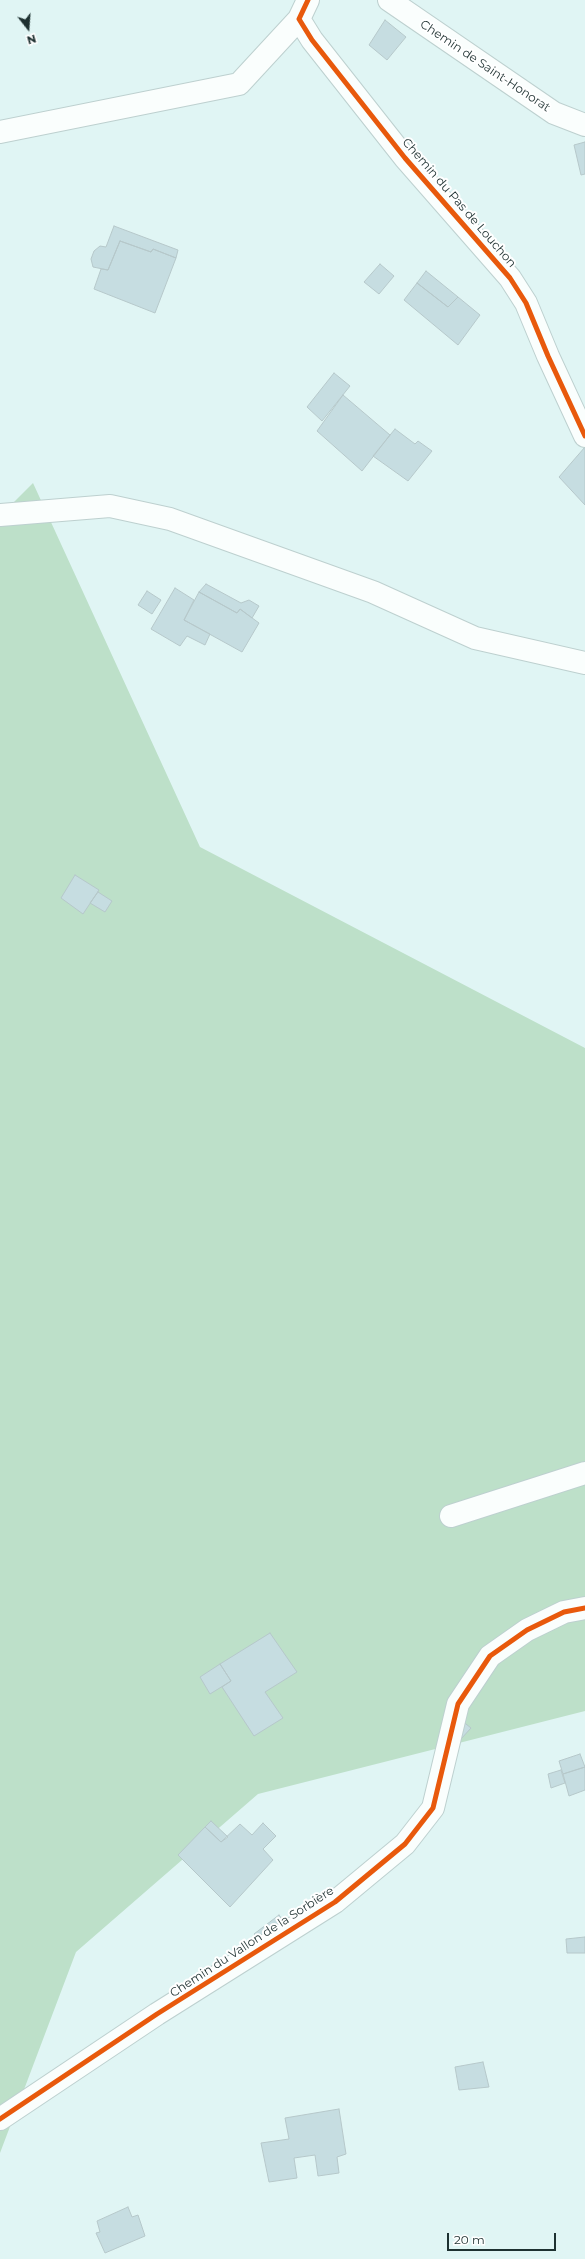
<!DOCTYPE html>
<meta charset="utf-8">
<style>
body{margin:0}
#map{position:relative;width:585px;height:2259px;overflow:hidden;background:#e0f5f4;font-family:Montserrat,sans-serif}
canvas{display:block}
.north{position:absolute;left:8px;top:8px;width:40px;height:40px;-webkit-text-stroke:3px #fff;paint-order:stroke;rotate:163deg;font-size:11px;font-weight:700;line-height:16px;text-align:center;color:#1e3131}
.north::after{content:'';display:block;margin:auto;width:14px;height:18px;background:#1e3131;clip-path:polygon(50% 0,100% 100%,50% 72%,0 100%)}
.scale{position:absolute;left:447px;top:2233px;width:109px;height:18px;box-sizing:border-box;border:2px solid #1e3131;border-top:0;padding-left:5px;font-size:12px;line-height:14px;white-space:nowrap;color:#1e3131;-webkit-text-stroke:3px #fff;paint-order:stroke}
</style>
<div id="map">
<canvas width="585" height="2259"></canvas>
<div class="north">N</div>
<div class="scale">20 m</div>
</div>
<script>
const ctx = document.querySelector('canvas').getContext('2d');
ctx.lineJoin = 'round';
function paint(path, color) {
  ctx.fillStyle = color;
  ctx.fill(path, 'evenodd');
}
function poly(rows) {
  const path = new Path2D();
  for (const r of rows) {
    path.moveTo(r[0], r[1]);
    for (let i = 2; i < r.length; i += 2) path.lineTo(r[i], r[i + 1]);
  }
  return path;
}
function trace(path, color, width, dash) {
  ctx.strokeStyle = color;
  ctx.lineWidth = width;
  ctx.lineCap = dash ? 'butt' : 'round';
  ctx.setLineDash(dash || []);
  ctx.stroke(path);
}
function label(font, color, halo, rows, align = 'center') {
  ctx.font = font + ' Montserrat,sans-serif';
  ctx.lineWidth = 4;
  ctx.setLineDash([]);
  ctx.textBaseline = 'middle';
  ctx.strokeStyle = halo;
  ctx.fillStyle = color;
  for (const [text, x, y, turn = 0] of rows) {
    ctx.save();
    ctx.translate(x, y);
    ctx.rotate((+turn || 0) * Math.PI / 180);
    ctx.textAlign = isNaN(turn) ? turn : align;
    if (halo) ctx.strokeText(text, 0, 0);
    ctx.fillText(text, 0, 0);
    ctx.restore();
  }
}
paint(poly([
 [33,483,200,847,585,1048,585,1711,258,1794,76,1952,0,2153,0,516]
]), '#bde0c9');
const building = poly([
 [385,20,406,37,387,60,369,45,385,20],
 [585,142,585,174,581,175,574,145,585,142],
 [114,226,178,250,176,258,153,249,151,252,120,241,108,270,93,267,91,259,94,251,100,246,106,247,114,226],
 [120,241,151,252,153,249,176,258,155,313,94,289,101,269,108,270,120,241],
 [380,264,394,276,379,294,364,282,380,264],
 [426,271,458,297,448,307,417,283,426,271],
 [417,283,448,307,458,297,480,315,458,345,404,300,417,283],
 [334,373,350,386,322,421,307,407,334,373],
 [343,395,390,435,362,471,317,431,343,395],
 [395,429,415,444,418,441,432,451,408,481,373,456,395,429],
 [585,447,585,505,559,477,585,447],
 [206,584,241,603,249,600,259,606,252,618,240,609,237,613,199,592,206,584],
 [175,588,194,600,184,620,210,634,205,645,187,636,180,646,151,629,175,588],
 [147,591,161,600,152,614,138,605,147,591],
 [199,592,237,613,240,609,259,623,242,652,184,620,199,592],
 [75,875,99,890,83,914,61,898,75,875],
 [98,892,112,901,105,912,90,903,98,892],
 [270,1633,297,1672,265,1692,283,1718,254,1736,222,1687,231,1681,220,1664,270,1633],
 [220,1664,231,1681,210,1694,200,1677,220,1664],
 [461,1720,471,1728,461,1739,461,1720],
 [580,1754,585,1767,563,1774,559,1761,580,1754],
 [585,1767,585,1790,569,1796,563,1774,585,1767],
 [561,1770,565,1783,551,1788,548,1774,561,1770],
 [211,1821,228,1837,221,1842,205,1827,211,1821],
 [263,1823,276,1836,263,1849,273,1860,230,1907,178,1855,205,1827,221,1842,240,1824,252,1835,263,1823],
 [279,1915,289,1929,266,1948,254,1934,279,1915],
 [585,1937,585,1953,567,1953,566,1939,585,1937],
 [483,2062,489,2087,459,2090,455,2067,483,2062],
 [339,2109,346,2154,337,2157,339,2173,318,2176,315,2155,294,2158,297,2178,269,2182,261,2143,289,2139,285,2118,339,2109],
 [128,2207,132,2217,138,2215,145,2236,105,2253,96,2233,100,2232,97,2221,128,2207]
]);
paint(building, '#c6dde1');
trace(building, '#b6c8ca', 1);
const minor = poly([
 [308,0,299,19,312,40,405,158,510,278,526,303,548,356,585,436],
 [389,0,554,113,585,125],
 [0,132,239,84,299,19],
 [0,515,110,506,170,519,373,592,475,638,585,663],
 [451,1516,585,1473],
 [0,2119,157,2014,335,1902,405,1844,433,1808,458,1704,490,1656,527,1630,564,1612,585,1608]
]);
trace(minor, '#bdd0cf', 24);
trace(minor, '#fafefd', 22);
trace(poly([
 [308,0,299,19,312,40,405,158,510,278,526,303,548,356,585,436],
 [0,2119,157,2014,335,1902,405,1844,433,1808,458,1704,490,1656,527,1630,564,1612,585,1608]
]), '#e8590c', 5);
label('12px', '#1e3131', '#fff', [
 ["Chemin de Saint-Honorat",485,66,34],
 ["Chemin du Pas de Louchon",459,203,49],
 ["Chemin du Vallon de la Sorbière",252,1942,-33]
]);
</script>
